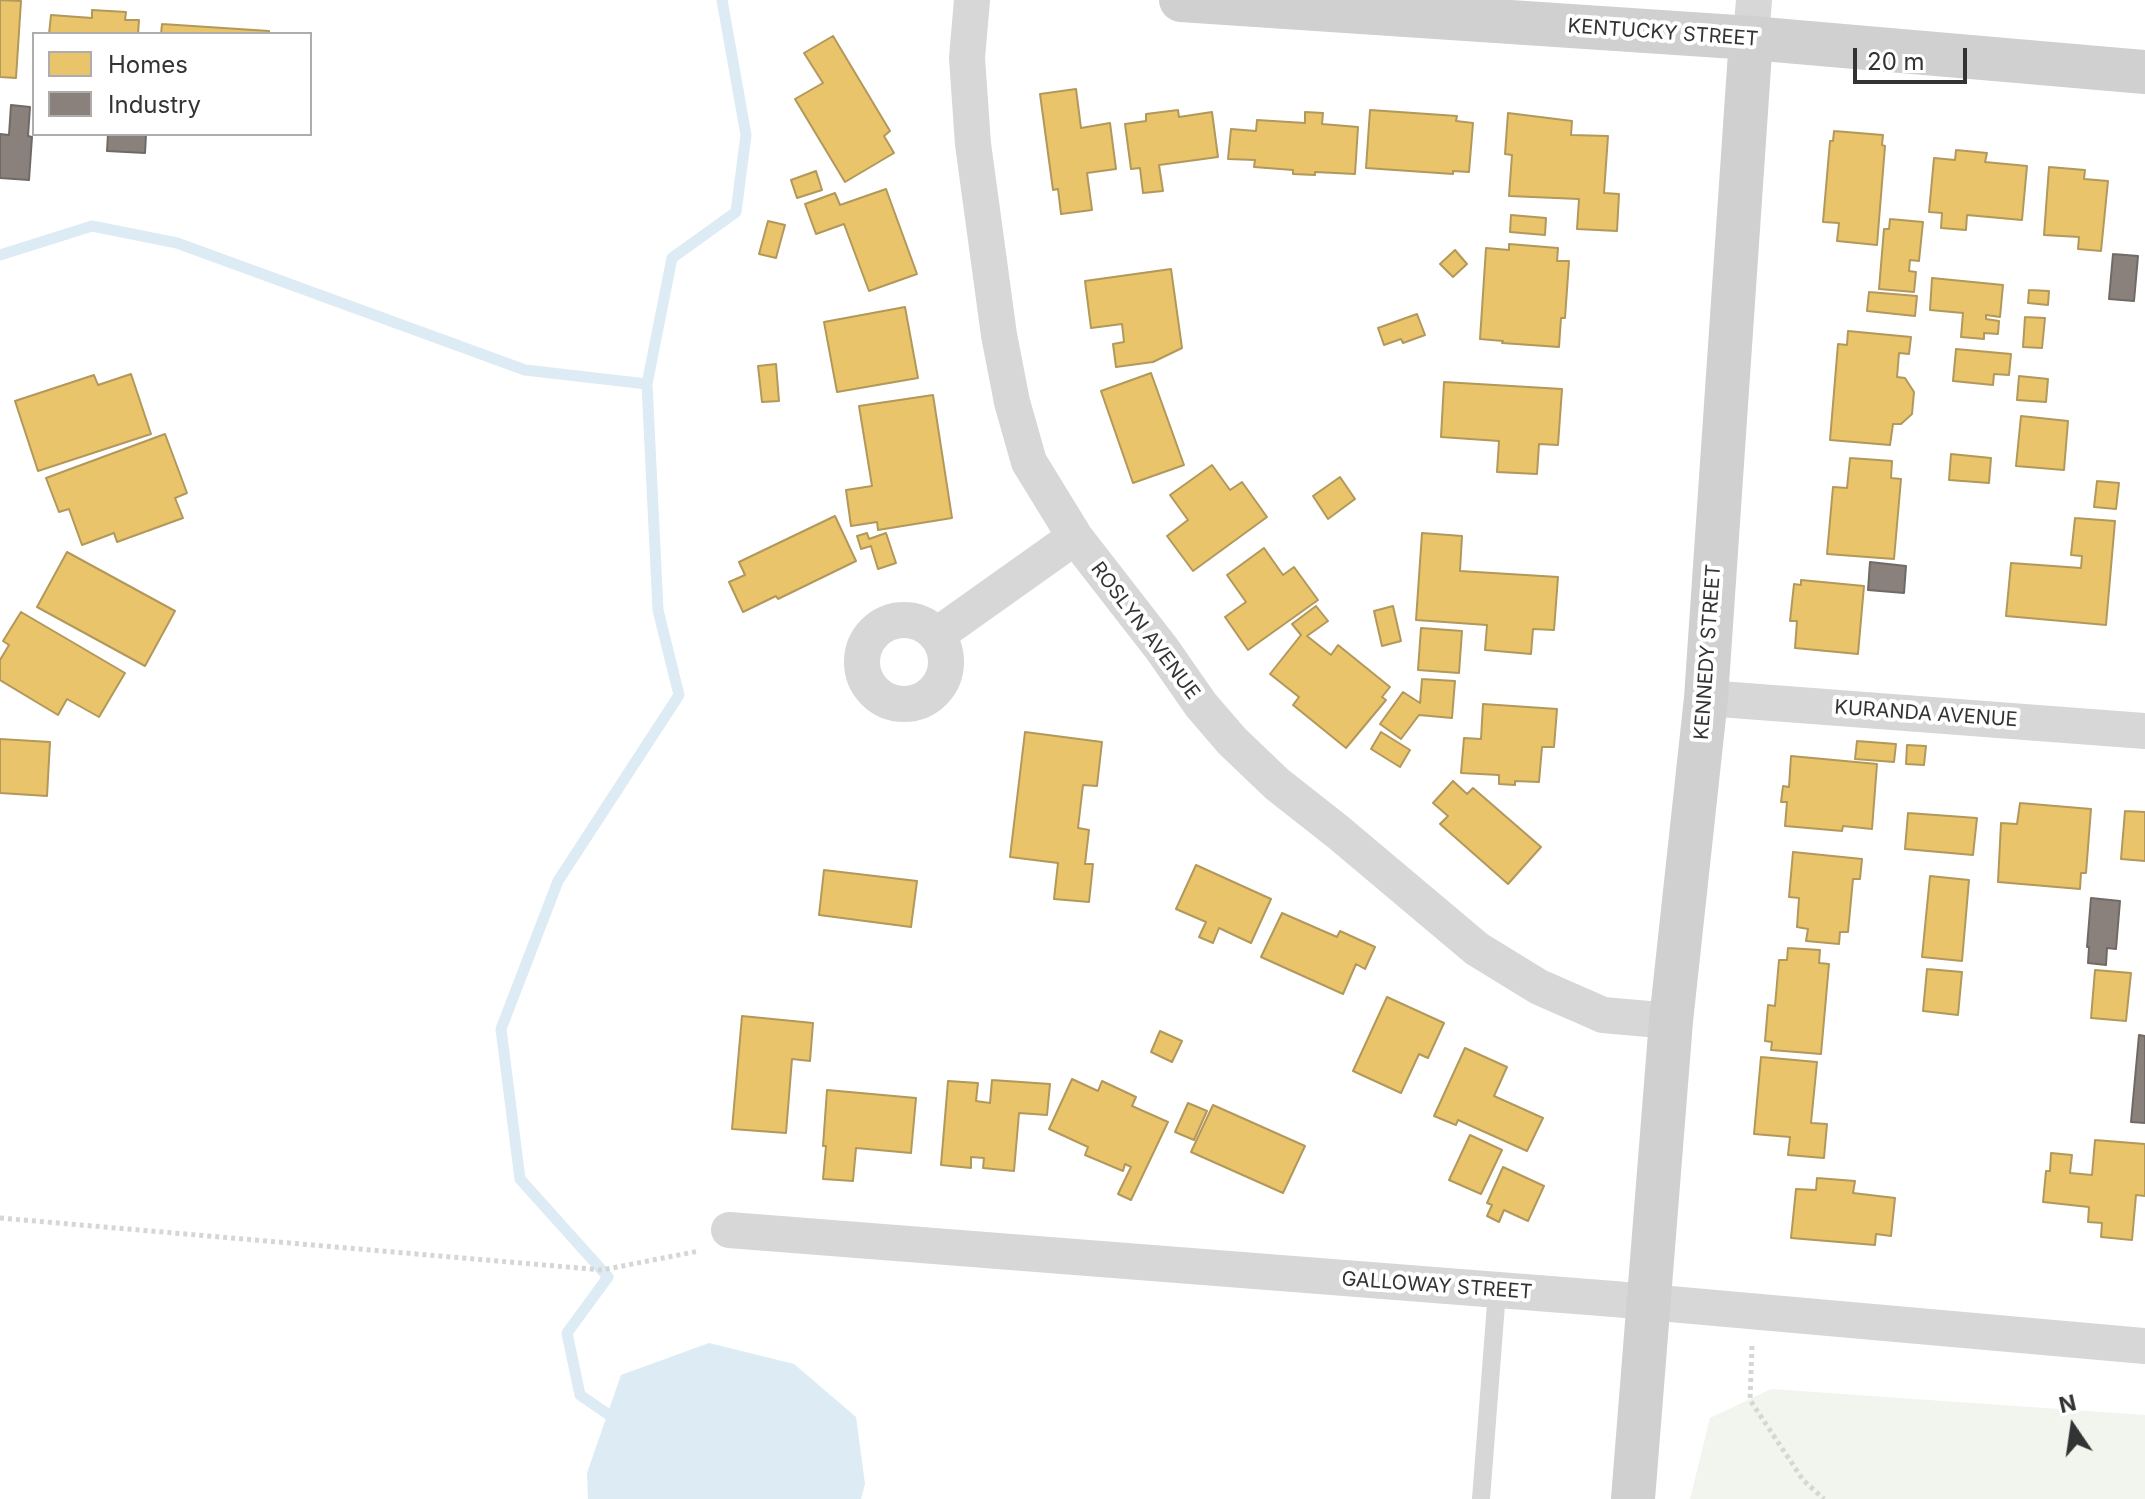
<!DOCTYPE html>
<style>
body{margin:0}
#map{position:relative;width:2145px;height:1499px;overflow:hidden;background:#fff;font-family:Inter,sans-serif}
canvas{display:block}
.legend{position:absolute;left:32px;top:32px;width:280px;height:104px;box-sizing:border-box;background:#fff;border:2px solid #adadad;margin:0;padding:10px 14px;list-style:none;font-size:24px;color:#333}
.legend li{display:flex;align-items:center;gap:16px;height:40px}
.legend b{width:40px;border:2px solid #adadad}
.north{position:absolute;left:2033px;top:1387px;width:80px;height:80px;-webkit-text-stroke:6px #fff;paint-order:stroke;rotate:347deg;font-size:22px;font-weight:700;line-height:32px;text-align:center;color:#333}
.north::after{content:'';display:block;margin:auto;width:28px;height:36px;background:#333;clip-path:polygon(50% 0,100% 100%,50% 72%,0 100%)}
.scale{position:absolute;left:1853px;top:48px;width:114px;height:36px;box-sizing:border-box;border:4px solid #333;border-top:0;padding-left:10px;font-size:24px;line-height:28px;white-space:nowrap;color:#333;-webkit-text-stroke:6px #fff;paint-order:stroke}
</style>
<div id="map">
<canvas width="2145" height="1499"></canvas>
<ul class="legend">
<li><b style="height:22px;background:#e9c46a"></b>Homes</li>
<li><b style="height:22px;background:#8a817c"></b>Industry</li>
</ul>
<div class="north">N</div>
<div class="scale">20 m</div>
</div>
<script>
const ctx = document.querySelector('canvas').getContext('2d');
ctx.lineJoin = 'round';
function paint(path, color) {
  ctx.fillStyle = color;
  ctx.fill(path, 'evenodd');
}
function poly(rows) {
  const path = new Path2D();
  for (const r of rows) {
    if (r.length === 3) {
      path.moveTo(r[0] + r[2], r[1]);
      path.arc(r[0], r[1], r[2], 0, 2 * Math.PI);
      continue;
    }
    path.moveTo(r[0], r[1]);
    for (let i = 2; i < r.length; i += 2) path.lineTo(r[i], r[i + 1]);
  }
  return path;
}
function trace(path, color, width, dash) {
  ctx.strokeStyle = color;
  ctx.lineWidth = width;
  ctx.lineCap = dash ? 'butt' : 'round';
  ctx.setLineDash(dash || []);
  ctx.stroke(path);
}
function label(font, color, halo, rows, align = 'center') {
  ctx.font = font + ' Inter,sans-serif';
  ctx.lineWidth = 8;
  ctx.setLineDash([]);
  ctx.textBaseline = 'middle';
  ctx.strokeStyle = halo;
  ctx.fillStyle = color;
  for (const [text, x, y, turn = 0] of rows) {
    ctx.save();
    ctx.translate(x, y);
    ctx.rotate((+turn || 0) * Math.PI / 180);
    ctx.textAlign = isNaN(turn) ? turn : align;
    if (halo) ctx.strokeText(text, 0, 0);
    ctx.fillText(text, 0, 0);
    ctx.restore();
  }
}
paint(poly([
 [1771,1389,2145,1415,2145,1499,1690,1499,1710,1418]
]), '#f1f5ed');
paint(poly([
 [709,1343,794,1364,856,1417,865,1484,861,1499,588,1499,587,1473,621,1375]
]), '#ddebf4');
const homes = poly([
 [0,0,21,1,16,78,0,77,0,0],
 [92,10,126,12,125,20,139,20,138,34,49,34,51,15,92,18,92,10],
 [162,24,269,31,269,34,161,34,162,24],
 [833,36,890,131,884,136,894,153,845,182,795,99,823,83,804,53,833,36],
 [1076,89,1081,128,1110,123,1116,169,1087,173,1092,210,1061,214,1058,189,1053,190,1040,94,1076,89],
 [1178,110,1179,117,1212,112,1218,157,1159,165,1163,191,1143,193,1140,168,1131,169,1125,124,1146,121,1146,114,1178,110],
 [1370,110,1457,116,1456,121,1473,123,1469,172,1453,171,1453,174,1366,168,1370,110],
 [1305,112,1323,113,1322,124,1358,127,1355,174,1315,172,1315,175,1293,174,1293,170,1254,167,1255,160,1228,159,1231,129,1256,131,1257,120,1305,123,1305,112],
 [1508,113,1572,121,1571,135,1608,136,1604,193,1619,194,1617,231,1577,229,1579,199,1509,196,1512,155,1505,154,1508,113],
 [1834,131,1883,135,1882,145,1885,146,1877,245,1837,241,1839,223,1823,222,1830,141,1833,141,1834,131],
 [1956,150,1987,153,1985,162,2027,166,2022,220,1967,215,1966,230,1941,228,1942,213,1929,212,1934,158,1955,160,1956,150],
 [2049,167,2085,170,2084,179,2108,181,2101,251,2078,249,2079,237,2044,235,2049,167],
 [816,171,822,190,797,198,791,180,816,171],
 [886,189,917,274,869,291,844,224,816,234,805,204,835,193,840,205,886,189],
 [1511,215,1546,218,1545,235,1510,232,1511,215],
 [1890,219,1923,222,1919,261,1910,260,1909,271,1916,272,1914,292,1879,289,1884,229,1889,229,1890,219],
 [768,221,785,225,776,258,759,254,768,221],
 [1509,244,1558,248,1557,261,1569,261,1565,318,1561,318,1559,347,1502,343,1503,341,1480,339,1486,248,1509,250,1509,244],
 [1455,250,1467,264,1453,277,1440,264,1455,250],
 [1171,269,1182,348,1153,362,1116,367,1113,344,1124,342,1122,324,1091,328,1085,281,1171,269],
 [1932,278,2003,285,2000,317,1986,315,1986,319,1999,321,1998,334,1984,333,1984,339,1961,337,1963,313,1930,310,1932,278],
 [2029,290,2049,291,2048,305,2028,303,2029,290],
 [1869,292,1917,296,1915,316,1867,311,1869,292],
 [905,307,918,378,837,392,824,322,905,307],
 [1417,314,1425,335,1403,343,1401,339,1384,345,1378,328,1417,314],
 [2025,317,2045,318,2042,348,2023,347,2025,317],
 [1848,331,1911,337,1909,354,1899,353,1897,377,1905,378,1914,392,1912,414,1901,424,1893,424,1890,445,1830,440,1838,344,1847,345,1848,331],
 [1956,349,2011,354,2009,375,1994,374,1993,385,1953,381,1956,349],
 [776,364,779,401,762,402,758,366,776,364],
 [1151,373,1184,465,1133,483,1101,391,1151,373],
 [131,374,151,434,38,471,15,401,94,375,98,385,131,374],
 [2019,376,2048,379,2046,402,2017,400,2019,376],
 [1444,382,1562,389,1558,445,1539,444,1537,474,1497,472,1499,441,1441,437,1444,382],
 [933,395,952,518,878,530,877,522,851,526,846,490,872,486,859,406,933,395],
 [2021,416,2068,421,2064,470,2016,466,2021,416],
 [165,434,187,493,175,498,183,518,117,542,114,533,82,545,69,509,59,512,46,478,165,434],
 [1951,454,1991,458,1989,483,1949,480,1951,454],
 [1850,458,1892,461,1891,478,1901,479,1894,559,1827,554,1833,487,1847,488,1850,458],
 [1212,465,1230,490,1242,482,1267,517,1193,571,1167,536,1188,520,1170,495,1212,465],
 [1340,477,1355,499,1328,519,1313,496,1340,477],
 [2097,481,2119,483,2116,509,2094,507,2097,481],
 [835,516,856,561,778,599,776,596,743,612,729,582,745,575,739,562,835,516],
 [2075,518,2115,521,2106,625,2006,616,2011,563,2081,568,2082,556,2071,555,2075,518],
 [867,533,869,539,886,533,896,563,878,569,871,546,861,549,857,536,867,533],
 [1422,533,1462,536,1460,571,1558,577,1554,630,1533,629,1531,654,1485,650,1487,625,1416,620,1422,533],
 [1264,548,1283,575,1294,567,1318,600,1248,650,1225,617,1246,602,1227,575,1264,548],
 [67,552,175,611,145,666,37,607,67,552],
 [1801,580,1864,586,1858,654,1795,648,1797,621,1790,621,1794,584,1801,585,1801,580],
 [1316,606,1328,621,1307,636,1331,655,1338,645,1390,687,1382,697,1386,700,1346,748,1293,705,1299,697,1270,674,1301,635,1292,624,1316,606],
 [1393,606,1401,641,1382,646,1374,611,1393,606],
 [21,612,125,673,99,717,67,699,58,715,0,680,0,660,9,645,3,641,21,612],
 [1421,628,1462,631,1459,673,1418,670,1421,628],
 [1422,679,1455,681,1452,718,1419,715,1401,739,1380,724,1403,692,1420,703,1422,679],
 [1483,704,1557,709,1554,747,1542,747,1539,782,1515,781,1515,785,1499,784,1499,775,1461,773,1464,738,1481,739,1483,704],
 [1025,732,1102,742,1097,786,1083,785,1078,828,1089,830,1085,864,1093,864,1089,902,1054,899,1058,863,1010,857,1025,732],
 [1381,732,1410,750,1400,767,1371,749,1381,732],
 [0,739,50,742,47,796,0,793,0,739],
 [1857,741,1896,744,1894,762,1855,759,1857,741],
 [1907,745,1926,746,1924,765,1906,764,1907,745],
 [1791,756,1877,764,1872,829,1843,826,1842,831,1785,826,1787,802,1781,802,1783,786,1789,787,1791,756],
 [1453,781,1467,794,1473,788,1541,847,1508,884,1440,824,1448,816,1433,803,1453,781],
 [2020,803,2091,809,2086,873,2081,873,2080,889,1998,882,2001,823,2017,824,2020,803],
 [2125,811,2145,812,2145,861,2121,859,2125,811],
 [1908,813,1977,818,1973,855,1905,849,1908,813],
 [1793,852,1862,859,1860,879,1853,879,1848,932,1840,932,1839,944,1806,941,1808,929,1797,927,1799,898,1789,897,1793,852],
 [1196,865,1271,899,1251,943,1219,928,1213,943,1199,937,1206,922,1176,909,1196,865],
 [824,870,917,881,911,927,819,915,824,870],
 [1930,876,1969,880,1962,961,1922,957,1930,876],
 [1282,913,1337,937,1340,931,1375,947,1365,969,1356,964,1343,994,1261,957,1282,913],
 [1788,948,1820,950,1819,963,1829,964,1821,1054,1771,1050,1772,1042,1765,1041,1768,1005,1775,1006,1779,960,1787,960,1788,948],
 [1927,969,1962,972,1958,1015,1923,1011,1927,969],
 [2095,970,2131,973,2126,1021,2091,1018,2095,970],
 [1387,997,1444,1023,1428,1058,1419,1054,1401,1093,1353,1071,1387,997],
 [742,1016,813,1023,810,1061,792,1059,786,1133,732,1129,742,1016],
 [1160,1031,1182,1041,1172,1062,1151,1052,1160,1031],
 [1465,1048,1507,1067,1494,1096,1543,1118,1527,1151,1458,1120,1456,1125,1434,1116,1465,1048],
 [1761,1057,1817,1062,1811,1123,1827,1124,1824,1158,1788,1155,1790,1137,1754,1134,1761,1057],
 [1072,1079,1098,1091,1102,1081,1136,1097,1132,1106,1168,1122,1131,1200,1118,1194,1131,1167,1125,1164,1123,1171,1085,1155,1088,1147,1049,1129,1072,1079],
 [992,1080,1050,1084,1047,1115,1019,1113,1014,1171,983,1168,984,1158,971,1157,971,1168,941,1165,948,1081,978,1083,976,1101,990,1103,992,1080],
 [827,1090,916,1098,911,1153,856,1148,853,1181,823,1179,826,1146,823,1146,827,1090],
 [1188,1103,1207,1111,1194,1140,1175,1132,1188,1103],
 [1213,1105,1305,1146,1283,1193,1191,1152,1213,1105],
 [1470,1135,1502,1150,1481,1194,1449,1180,1470,1135],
 [2095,1140,2145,1144,2145,1196,2136,1195,2132,1240,2101,1237,2102,1223,2088,1222,2089,1207,2043,1202,2046,1171,2050,1171,2051,1153,2072,1155,2070,1173,2092,1175,2095,1140],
 [1503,1167,1544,1186,1528,1221,1504,1210,1499,1222,1487,1216,1492,1205,1487,1203,1503,1167],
 [1817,1178,1855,1181,1853,1193,1895,1198,1891,1236,1876,1234,1875,1245,1791,1238,1796,1189,1816,1190,1817,1178]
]);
paint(homes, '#e9c46a');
trace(homes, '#b2985a', 2);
const industry = poly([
 [11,105,30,107,28,136,32,137,29,180,0,178,0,134,9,135,11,105],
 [108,134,146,134,145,153,107,151,108,134],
 [2113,254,2138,256,2134,301,2109,299,2113,254],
 [1870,562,1906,566,1904,593,1868,590,1870,562],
 [2091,898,2120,901,2116,949,2107,948,2106,965,2088,963,2089,947,2087,947,2091,898],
 [2139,1035,2145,1036,2145,1123,2131,1122,2139,1035]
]);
paint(industry, '#8a817c');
trace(industry, '#706a66', 2);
trace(poly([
 [0,255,92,226,177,243,525,370,647,384],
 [618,1421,580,1395,567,1333,608,1277,520,1179,501,1029,558,881,679,695,658,610,647,384,672,258,736,212,746,135,722,0]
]), '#ddebf4', 11);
trace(poly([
 [0,1218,602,1270,699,1251],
 [1752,1346,1750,1400,1803,1480,1824,1499]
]), '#d6d6d6', 5, [4, 4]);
trace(poly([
 [1481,1499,1497,1291]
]), '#d7d7d7', 18);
trace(poly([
 [972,0,967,58,973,144,999,335,1012,402,1029,462,1075,537,1162,649,1201,705,1232,741,1277,784,1338,832,1477,949,1539,987,1603,1015,1671,1021],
 [1751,38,1754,0],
 [904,662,42],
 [937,635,1075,537],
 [1706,698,2145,731],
 [729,1230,1614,1299,2145,1346]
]), '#d7d7d7', 36);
trace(poly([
 [1181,0,1751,38,2145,72],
 [1633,1499,1671,1021,1706,698,1751,38]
]), '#d0d0d0', 44);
label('20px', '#333', '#fff', [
 ["KENTUCKY STREET",1663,33,4],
 ["ROSLYN AVENUE",1145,631,53],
 ["KENNEDY STREET",1708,652,-86],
 ["KURANDA AVENUE",1926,714,4],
 ["GALLOWAY STREET",1437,1286,4]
]);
</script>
